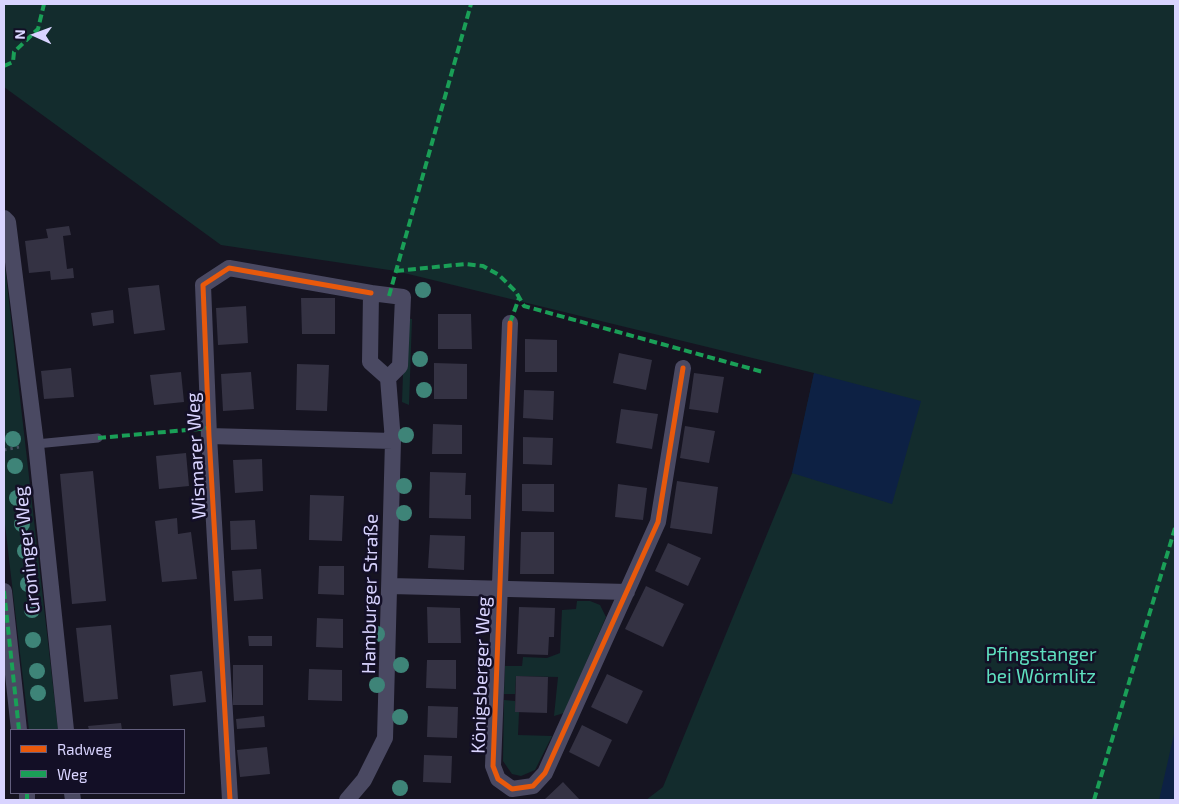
<!DOCTYPE html>
<meta charset="utf-8">
<style>
body{margin:0}
#map{position:relative;width:1179px;height:804px;overflow:hidden;background:#161421;font-family:"Exo 2",sans-serif}
canvas{display:block}
.frame{position:absolute;inset:0;border:5px solid #d9d4ff;pointer-events:none}
.legend{position:absolute;left:10px;top:729px;width:175px;height:65px;box-sizing:border-box;background:#130f26;border:1px solid #625e7d;margin:0;padding:6px 9px;list-style:none;font-size:15px;color:#d9d4ff}
.legend li{display:flex;align-items:center;gap:10px;height:25px}
.legend b{width:25px;border:1px solid #625e7d}
.north{position:absolute;left:10px;top:10px;width:50px;height:50px;-webkit-text-stroke:4px #130f26;paint-order:stroke;rotate:272deg;font-size:14px;font-weight:700;line-height:20px;text-align:center;color:#d9d4ff}
.north::after{content:'';display:block;margin:auto;width:18px;height:22px;background:#d9d4ff;clip-path:polygon(50% 0,100% 100%,50% 72%,0 100%)}
</style>
<div id="map">
<canvas width="1179" height="804"></canvas>
<div class="frame"></div>
<ul class="legend">
<li><b style="height:6px;background:#e8590c"></b>Radweg</li>
<li><b style="height:6px;background:#1a9f57"></b>Weg</li>
</ul>
<div class="north">N</div>
</div>
<script>
const ctx = document.querySelector('canvas').getContext('2d');
ctx.lineJoin = 'round';
function paint(path, color) {
  ctx.fillStyle = color;
  ctx.fill(path, 'evenodd');
}
function poly(rows) {
  const path = new Path2D();
  for (const r of rows) {
    path.moveTo(r[0], r[1]);
    for (let i = 2; i < r.length; i += 2) path.lineTo(r[i], r[i + 1]);
  }
  return path;
}
function trace(path, color, width, dash) {
  ctx.strokeStyle = color;
  ctx.lineWidth = width;
  ctx.lineCap = dash ? 'butt' : 'round';
  ctx.setLineDash(dash || []);
  ctx.stroke(path);
}
function label(font, color, halo, rows, align = 'center') {
  ctx.font = font + ' "Exo 2",sans-serif';
  ctx.lineWidth = 5;
  ctx.setLineDash([]);
  ctx.textBaseline = 'middle';
  ctx.strokeStyle = halo;
  ctx.fillStyle = color;
  for (const [text, x, y, turn = 0] of rows) {
    ctx.save();
    ctx.translate(x, y);
    ctx.rotate((+turn || 0) * Math.PI / 180);
    ctx.textAlign = isNaN(turn) ? turn : align;
    if (halo) ctx.strokeText(text, 0, 0);
    ctx.fillText(text, 0, 0);
    ctx.restore();
  }
}
paint(poly([
 [4,4,1175,4,1175,800,646,800,663,787,793,471,814,373,396,271,221,245,4,87],
 [4,258,58,730,29,730,4,516],
 [405,318,412,319,409,405,402,402],
 [577,601,590,601,600,605,606,617,564,713,554,716,558,677,516,676,515,694,504,694,505,666,522,666,523,657,547,658,560,653,562,610,576,609],
 [504,700,515,701,515,712,519,712,518,735,552,736,535,770,521,776,512,774,503,761]
]), '#132c2d');
paint(poly([
 [814,373,921,401,892,504,792,473],
 [1175,730,1175,800,1159,800]
]), '#0d2144');
paint(poly([
 [69,226,71,235,63,236,67,269,73,268,74,278,51,280,50,271,29,273,25,241,48,238,46,229],
 [159,285,165,330,134,334,128,288],
 [301,298,335,298,335,334,302,334],
 [246,306,248,343,218,345,216,308],
 [113,310,114,323,93,326,91,313],
 [438,314,471,314,472,349,438,349],
 [525,339,557,340,557,372,525,372],
 [619,353,652,360,646,390,613,383],
 [434,363,467,364,467,399,434,399],
 [297,364,329,365,327,411,296,410],
 [71,368,74,397,44,399,41,371],
 [181,372,184,402,154,405,150,375],
 [251,372,254,409,223,411,221,374],
 [694,373,724,377,718,413,689,409],
 [524,390,554,391,553,420,523,418],
 [621,409,658,414,652,449,616,443],
 [433,424,462,425,462,454,432,454],
 [685,426,715,431,709,463,680,458],
 [523,437,553,438,552,465,523,464],
 [186,453,189,486,159,489,156,456],
 [262,459,263,491,235,493,233,460],
 [93,471,106,601,72,604,60,474],
 [430,472,466,473,465,495,471,495,471,519,429,518],
 [677,481,718,487,712,534,670,528],
 [522,484,554,484,554,512,522,511],
 [618,484,647,488,643,520,615,517],
 [310,495,344,496,342,541,309,540],
 [177,518,178,534,191,532,197,579,162,582,155,521],
 [255,520,257,549,231,550,230,521],
 [521,532,554,532,554,574,520,574],
 [430,535,465,536,464,570,428,568],
 [668,543,701,558,688,586,655,571],
 [319,566,344,566,344,595,318,594],
 [261,569,263,599,234,601,232,571],
 [646,586,684,604,663,647,625,629],
 [427,607,460,608,461,643,428,643],
 [519,607,555,608,554,637,549,637,548,655,517,654],
 [317,618,343,619,343,648,316,647],
 [111,625,118,699,84,702,76,628],
 [248,636,272,636,272,646,249,646],
 [427,660,456,660,456,689,426,688],
 [233,665,263,665,263,705,233,705],
 [309,669,342,670,342,701,308,700],
 [202,671,206,702,173,706,170,675],
 [607,674,643,691,627,724,591,707],
 [516,676,548,677,547,713,515,712],
 [428,706,458,707,457,738,427,737],
 [264,716,265,727,237,729,236,719],
 [121,723,122,730,89,730,88,726],
 [582,725,612,740,599,767,569,752],
 [267,747,270,774,240,777,237,750],
 [424,755,452,756,451,783,423,782],
 [563,782,580,800,544,800]
]), '#343243');
trace(poly([
 [4,450,19,447]
]), '#44505f', 3, [2.5, 4]);
trace(poly([
 [36,444,98,438]
]), '#4a4962', 9);
trace(poly([
 [4,218,8,222,36,444,66,730],
 [510,323,493,766,498,779,512,789,533,786,545,773,658,522,683,368],
 [209,436,393,441],
 [391,586,627,592],
 [4,591,19,730],
 [27,793,27,800],
 [72,793,73,800],
 [230,800,209,436,203,285,229,268,371,293],
 [347,800,364,780,385,738,393,441,388,378,370,362,371,293,403,297,400,366,388,378]
]), '#4a4962', 16);
trace(poly([
 [4,66,13,62,14,52,38,29,44,4],
 [396,271,465,264,483,266,499,275,516,292,524,306,763,372],
 [389,296,471,4],
 [510,323,519,298],
 [98,438,209,428],
 [4,591,19,730],
 [27,793,27,800],
 [1094,800,1175,528]
]), '#1a9f57', 4, [8, 4]);
trace(poly([
 [510,323,493,766,498,779,512,789,533,786,545,773,658,522,683,368],
 [230,800,209,436,203,285,229,268,371,293]
]), '#e8590c', 5);
ctx.fillStyle = '#3e8478';
for (const [x, y] of [
 [423,290],
 [420,359],
 [424,390],
 [406,435],
 [13,439],
 [15,466],
 [404,486],
 [17,498],
 [404,513],
 [22,524],
 [25,551],
 [28,584],
 [32,610],
 [377,634],
 [33,640],
 [401,665],
 [37,671],
 [377,685],
 [38,693],
 [400,717],
 [400,788]
]) {
  ctx.beginPath();
  ctx.arc(x, y, 8, 0, 2 * Math.PI);
  ctx.fill();
}
label('19px', '#d9d4ff', '#130f26', [
 ["Wismarer Weg",196,456,-93],
 ["Groninger Weg",27,550,-96],
 ["Hamburger Straße",370,594,-89],
 ["Königsberger Weg",481,675,-88]
]);
label('19px', '#5fe0c0', '#130f26', [
 ["Pfingstanger",1041,655],
 ["bei Wörmlitz",1041,677]
]);
</script>
